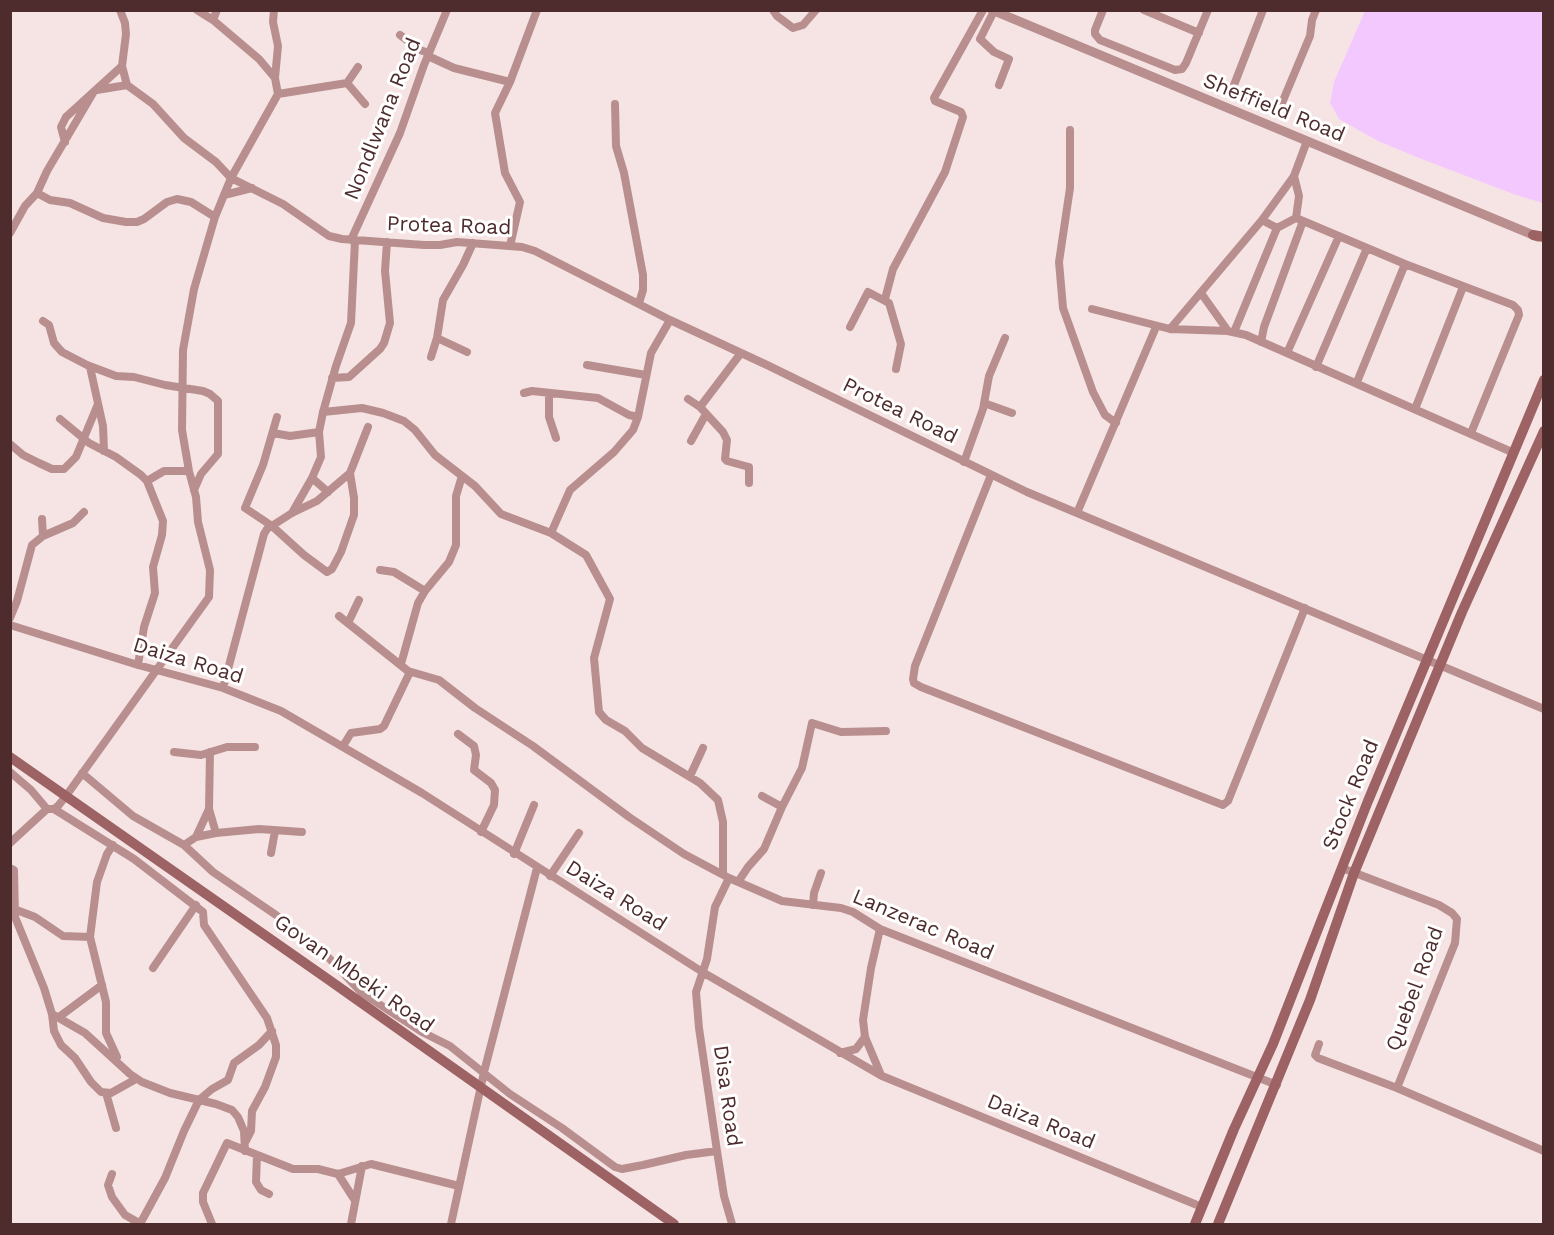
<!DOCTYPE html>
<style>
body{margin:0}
#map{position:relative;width:1554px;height:1235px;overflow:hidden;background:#f6e4e4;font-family:"Work Sans",sans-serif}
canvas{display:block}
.frame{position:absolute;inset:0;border:12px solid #4e2c2d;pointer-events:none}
</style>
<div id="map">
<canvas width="1554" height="1235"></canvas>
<div class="frame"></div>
</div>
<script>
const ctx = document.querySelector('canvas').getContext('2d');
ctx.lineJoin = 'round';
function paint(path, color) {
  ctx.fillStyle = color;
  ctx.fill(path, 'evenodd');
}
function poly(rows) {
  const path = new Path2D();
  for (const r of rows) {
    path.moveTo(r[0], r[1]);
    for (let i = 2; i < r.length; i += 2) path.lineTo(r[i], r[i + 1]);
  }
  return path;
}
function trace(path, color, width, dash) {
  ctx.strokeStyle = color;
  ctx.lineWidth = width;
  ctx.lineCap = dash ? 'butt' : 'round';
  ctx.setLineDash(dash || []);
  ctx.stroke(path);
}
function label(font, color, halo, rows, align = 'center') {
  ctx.font = font + ' "Work Sans",sans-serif';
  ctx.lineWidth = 6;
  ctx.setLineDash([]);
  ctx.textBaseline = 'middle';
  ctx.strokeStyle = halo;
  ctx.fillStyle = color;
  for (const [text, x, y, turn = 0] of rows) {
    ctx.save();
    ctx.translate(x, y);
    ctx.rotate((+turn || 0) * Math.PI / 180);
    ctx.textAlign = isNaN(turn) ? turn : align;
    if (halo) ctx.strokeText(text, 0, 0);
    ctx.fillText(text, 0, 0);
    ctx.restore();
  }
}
paint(poly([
 [1365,11,1543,11,1543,203,1516,195,1419,158,1378,141,1339,119,1330,103,1334,82]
]), '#f3c8ff');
trace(poly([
 [120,10,125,23,126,34,122,66,127,85,153,104,184,138,216,162,231,178,283,204,329,236,342,239,424,245,440,245,457,242,522,247,535,251,670,320,767,365,1027,492,1544,709],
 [274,10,273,22,278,46,275,78],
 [773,10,777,16,793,28,803,25,816,10],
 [1103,10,1095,30,1095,34,1100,40,1175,70,1182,69,1186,63,1208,10],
 [1144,10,1199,33],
 [1263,10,1234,85,1233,91,1238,95,1271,109,1276,108,1282,103,1310,36,1312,20,1316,10],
 [994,11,980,39,994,52,1009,59,999,85],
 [213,20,217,10],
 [400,35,420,50,429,53],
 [428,56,454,68,510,82],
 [347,83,365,104],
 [347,83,358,67],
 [97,90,127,85],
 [278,94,347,83],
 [615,104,616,146,624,173,643,275,643,290,639,303],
 [1070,130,1070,188,1059,262,1063,308,1093,392,1105,415,1116,423],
 [65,142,61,127,66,117,122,66],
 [1294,176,1299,196,1296,218],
 [37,193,50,200,70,203,103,218,126,222,137,222,144,219,167,202,177,199,191,202,215,217],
 [224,195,252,188],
 [1262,220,1277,228],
 [10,233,25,206,37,193,47,171,93,93],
 [351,240,400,133,424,65,447,10],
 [510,246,520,202,505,173,495,113,510,82,537,10],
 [1201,293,1228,331],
 [885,299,893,269,945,172,963,117,961,112,935,101,934,98,983,10],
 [1092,309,1170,329,1228,331,1246,335,1514,453],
 [43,321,49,325,54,343,62,352,87,365,116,376,134,377,165,385,203,391,210,394,218,401,218,454,201,474,194,490],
 [850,327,868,292,889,303,901,344,896,369],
 [1170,329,1262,220,1294,176,1307,141],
 [1234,332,1277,228,1296,218,1405,264,1513,305,1518,310,1519,315,1471,433],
 [437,338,467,352],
 [1261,342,1264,327,1303,221],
 [1287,353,1339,236],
 [431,357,437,338,443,300,463,265,473,243],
 [587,365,646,375],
 [90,367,103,426,104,451],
 [1316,367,1367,248],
 [332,378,349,377,380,349,384,343,390,323,385,271,387,242],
 [1357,382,1405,264],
 [524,393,532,391,598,398,629,415,638,417],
 [549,393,549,417,556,438],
 [688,399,700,407,723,432,727,440,725,459,727,461,749,467,749,483],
 [984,403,1012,413],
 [700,407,741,353],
 [1415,409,1463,287],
 [323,412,362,408,383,413,404,421,415,430,435,455,475,486,501,514,551,533,586,555,610,599,594,658,599,712,606,720,625,731,642,748,700,783,718,800,723,822,723,874],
 [277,417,263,465,245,508,272,526,304,555,327,572,332,569,341,552,354,515,354,498,350,473],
 [60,419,89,443,116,457,141,475,147,481,163,521,162,535,153,567,155,593,144,627,138,665],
 [273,433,290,436,319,432],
 [691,441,706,414],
 [10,444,23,455,39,463,52,469,64,469,76,457,98,404],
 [964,462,983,409,989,376,1005,338],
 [991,475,915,666,913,679,914,683,921,687,1223,805,1228,801,1305,608],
 [312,478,328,492],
 [147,481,164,471,189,471],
 [292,513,312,478,321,457,319,432,323,412,336,366,351,323,355,241],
 [1077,513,1156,327],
 [42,519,43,536],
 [551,533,570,490,614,452,633,430,638,417,651,353,670,320],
 [380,570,394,572,425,591],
 [339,616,408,671,439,680,475,708,533,746,629,817,684,854,729,878,782,901,841,908,853,912,880,929,1277,1085],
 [10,618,17,601,32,545,43,536,73,523,84,512],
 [348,623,359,600],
 [10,625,138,665,223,688,281,711,422,793,704,973,882,1076,1202,1207],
 [401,664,418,603,425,591,449,562,456,545,456,496,462,476],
 [223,688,264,534,267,529,292,513,317,501,350,473,368,427],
 [458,734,474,746,476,755,474,770,491,783,495,790,494,805,481,832],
 [343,746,351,733,380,729,384,726,410,672],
 [174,752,201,755,227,747,255,747],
 [210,752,209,809,216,833],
 [10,772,31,790,47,809],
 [82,773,133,816,184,845,213,872,276,915,327,956,362,993,422,1032,450,1046,510,1094,562,1128,615,1167,622,1169,643,1165,686,1155,717,1151],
 [690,776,703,748],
 [762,796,782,807],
 [54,809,134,859,203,912,204,925,267,1018,276,1045,276,1057,265,1087,252,1111,251,1131,246,1141],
 [196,837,209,809],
 [10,843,47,809,54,809,58,806,66,796,209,597,210,570,198,522,196,497,189,471,182,430,183,350,194,289,215,217,231,178,278,94,275,78,259,59,213,20,197,10],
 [113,845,107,854,97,882,90,937,106,1002,106,1033,117,1057],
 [184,845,196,837,216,833,259,829,302,832],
 [271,853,275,831],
 [514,854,534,805],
 [10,868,14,870,15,917,44,988,52,1014,85,1033,130,1074,142,1082,170,1093,216,1104,232,1110,238,1117,244,1131,245,1151],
 [1342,868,1439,905,1452,913,1457,919,1455,943,1397,1088],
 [550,876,579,833],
 [729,878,715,907,707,959,696,992,699,1028,717,1151,724,1196,732,1224],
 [738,882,748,867,764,849,782,807,802,768,812,723,841,732,886,731],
 [813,905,814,893,821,873],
 [14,909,35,917,63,936,90,937],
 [880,929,871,968,863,1020,865,1037,881,1075],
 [153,968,196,905],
 [52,1014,54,1031,61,1045,75,1058,91,1082,101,1092,111,1093,136,1079],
 [59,1017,102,985],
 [1319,1044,1315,1055,1318,1058,1397,1088,1544,1151],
 [840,1053,856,1049,865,1037],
 [106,1093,116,1128],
 [257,1155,256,1182,261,1190,269,1194],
 [112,1174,108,1185,112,1197,125,1215,141,1224],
 [338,1174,354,1199],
 [140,1224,165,1178,184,1131,199,1100,212,1089,228,1080,234,1063,259,1045,272,1031],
 [212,1224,203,1202,203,1193,227,1143,293,1169,318,1169,338,1174,371,1164,459,1186],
 [351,1224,362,1166],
 [451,1224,484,1072,537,868]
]), '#b88f8e', 8);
trace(poly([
 [992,10,1538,237]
]), '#b88f8e', 9);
trace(poly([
 [1533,235,1544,237],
 [10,757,329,980,674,1224],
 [1195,1224,1234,1129,1273,1044,1368,801,1544,380],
 [1218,1224,1310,1000,1354,873,1462,612,1544,431]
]), '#9d6263', 10);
label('21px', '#4e2c2d', '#fff', [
 ["Sheffield Road",1274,108,22],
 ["Nondlwana Road",383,119,-68],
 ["Protea Road",449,226,2],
 ["Protea Road",900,411,26],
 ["Daiza Road",188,661,17],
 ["Stock Road",1351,795,-68],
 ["Daiza Road",616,896,32],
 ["Lanzerac Road",923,925,23],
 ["Govan Mbeki Road",354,974,35],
 ["Quebel Road",1415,989,-70],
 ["Disa Road",727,1096,82],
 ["Daiza Road",1041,1122,22]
]);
</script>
